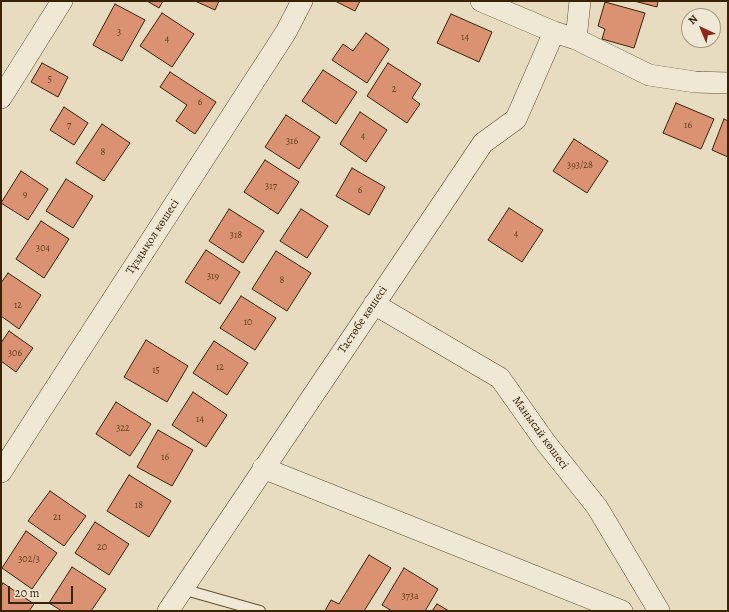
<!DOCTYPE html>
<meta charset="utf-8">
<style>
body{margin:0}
#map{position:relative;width:729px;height:612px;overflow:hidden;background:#e7dcbf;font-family:Alegreya,serif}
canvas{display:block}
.frame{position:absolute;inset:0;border:2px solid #3a2204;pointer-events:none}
.north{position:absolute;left:681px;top:8px;width:40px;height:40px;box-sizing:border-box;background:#efe8d5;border:1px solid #a79981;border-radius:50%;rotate:316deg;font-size:11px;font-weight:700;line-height:16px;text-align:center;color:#3a2204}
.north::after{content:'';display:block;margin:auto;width:14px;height:18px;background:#8f2418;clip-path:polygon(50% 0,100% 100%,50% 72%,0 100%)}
.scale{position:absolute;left:8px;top:586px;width:65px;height:18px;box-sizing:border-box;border:2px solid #3a2204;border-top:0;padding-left:5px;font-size:12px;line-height:14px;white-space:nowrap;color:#3a2204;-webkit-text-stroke:3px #efe8d5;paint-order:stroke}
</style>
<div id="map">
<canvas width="729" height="612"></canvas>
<div class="frame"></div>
<div class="north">N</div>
<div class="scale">20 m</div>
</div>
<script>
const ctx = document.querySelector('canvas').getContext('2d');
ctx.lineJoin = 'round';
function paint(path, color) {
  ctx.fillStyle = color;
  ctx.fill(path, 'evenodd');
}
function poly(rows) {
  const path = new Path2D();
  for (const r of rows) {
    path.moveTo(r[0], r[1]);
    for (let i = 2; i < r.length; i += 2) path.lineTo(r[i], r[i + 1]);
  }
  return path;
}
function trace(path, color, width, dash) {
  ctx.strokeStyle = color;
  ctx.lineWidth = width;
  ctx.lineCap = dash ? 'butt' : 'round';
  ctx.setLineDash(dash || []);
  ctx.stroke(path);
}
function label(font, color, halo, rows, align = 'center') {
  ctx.font = font + ' Alegreya,serif';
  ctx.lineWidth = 4;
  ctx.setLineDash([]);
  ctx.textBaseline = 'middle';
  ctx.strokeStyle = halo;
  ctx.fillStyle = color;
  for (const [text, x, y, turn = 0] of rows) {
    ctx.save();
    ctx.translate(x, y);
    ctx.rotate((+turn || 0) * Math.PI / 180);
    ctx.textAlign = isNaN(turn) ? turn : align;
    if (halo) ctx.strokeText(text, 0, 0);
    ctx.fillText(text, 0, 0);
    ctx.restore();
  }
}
const building = poly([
 [147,1,163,1,159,8,147,1],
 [195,1,219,1,215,10,195,1],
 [335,1,360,1,355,11,335,1],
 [634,1,658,1,657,7,634,1],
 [605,2,645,13,634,48,602,39,605,29,598,26,605,2],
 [115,4,145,20,122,61,93,45,115,4],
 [162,13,194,34,172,67,140,46,162,13],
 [451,14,492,32,479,62,437,43,451,14],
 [366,33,389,49,367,83,332,60,343,44,353,51,366,33],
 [42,63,68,77,58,97,31,82,42,63],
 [388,63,421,84,412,98,420,104,407,123,367,96,388,63],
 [323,70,357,92,336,124,302,101,323,70],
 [170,72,216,102,195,134,176,121,187,105,160,87,170,72],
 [676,103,714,119,701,149,663,133,676,103],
 [64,107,88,123,74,145,50,130,64,107],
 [360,112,387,130,366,162,340,144,360,112],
 [286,115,320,137,299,169,265,147,286,115],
 [724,119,728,121,728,157,712,150,724,119],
 [102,124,130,143,104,181,76,163,102,124],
 [574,139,608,161,587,193,553,171,574,139],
 [265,160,299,182,278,214,244,192,265,160],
 [352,168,385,187,369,215,336,196,352,168],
 [21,171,48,189,28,220,1,203,21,171],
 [66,179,93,196,73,228,46,211,66,179],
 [509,208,543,230,522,262,488,240,509,208],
 [229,209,264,231,243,263,209,241,229,209],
 [301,209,328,226,307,258,280,241,301,209],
 [41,221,69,239,44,278,16,259,41,221],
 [206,250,240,272,220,304,185,282,206,250],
 [276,251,311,273,287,311,252,289,276,251],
 [8,273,41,295,19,329,1,316,1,283,8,273],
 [241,296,276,318,255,350,220,328,241,296],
 [9,331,33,348,16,372,1,361,1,343,9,331],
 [146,340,188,366,167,402,124,377,146,340],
 [214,341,248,363,227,395,193,373,214,341],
 [193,392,227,415,206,447,172,425,193,392],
 [116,402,151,424,130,456,96,434,116,402],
 [158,430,193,450,172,486,137,467,158,430],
 [129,475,171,501,149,537,107,511,129,475],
 [50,491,86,516,64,546,28,521,50,491],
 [95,522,129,544,109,575,75,553,95,522],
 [26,531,57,553,32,589,2,568,26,531],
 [369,555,391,568,364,611,325,611,331,600,339,604,369,555],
 [72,567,106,589,91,611,62,611,49,603,72,567],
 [404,568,438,589,425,611,392,611,382,605,404,568],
 [3,583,34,604,29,611,1,611,1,586,3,583],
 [437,604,449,611,432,611,437,604]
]);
paint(building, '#da9273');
trace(building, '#3a2204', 1);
const lane = poly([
 [182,589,260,611]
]);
const street = poly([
 [481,1,554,32,576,39,649,75,695,82,728,83],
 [576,39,580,1],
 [1,98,62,1],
 [374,304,500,378,546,443,597,507,659,611],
 [263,468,622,611],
 [1,472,286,32,302,1],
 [168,611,483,143,516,119,554,32]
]);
trace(lane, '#655033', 12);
trace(street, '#655033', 22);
trace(lane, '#efe8d5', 10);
trace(street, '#efe8d5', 21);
label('10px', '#623e20', null, [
 ["3",119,33],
 ["14",465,38],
 ["4",167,40],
 ["5",50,80],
 ["2",394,90],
 ["6",200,103],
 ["7",69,126],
 ["16",688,126],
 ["4",363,137],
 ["316",292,142],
 ["8",103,153],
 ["393/28",580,166],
 ["317",271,187],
 ["6",360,191],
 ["9",25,195],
 ["4",516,235],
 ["318",236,236],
 ["304",43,249],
 ["319",213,277],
 ["8",282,281],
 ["12",18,306],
 ["10",248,323],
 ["306",15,354],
 ["12",220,368],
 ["15",156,371],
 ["14",200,420],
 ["322",123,429],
 ["16",165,458],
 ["18",139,506],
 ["21",57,518],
 ["20",102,548],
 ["302/3",29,560],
 ["373а",410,597]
]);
label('12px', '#3a2204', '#efe8d5', [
 ["Тұздықол көшесі",153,237,-57],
 ["Тастөбе көшесі",363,320,-56],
 ["Манысай көшесі",540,433,54]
]);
</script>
